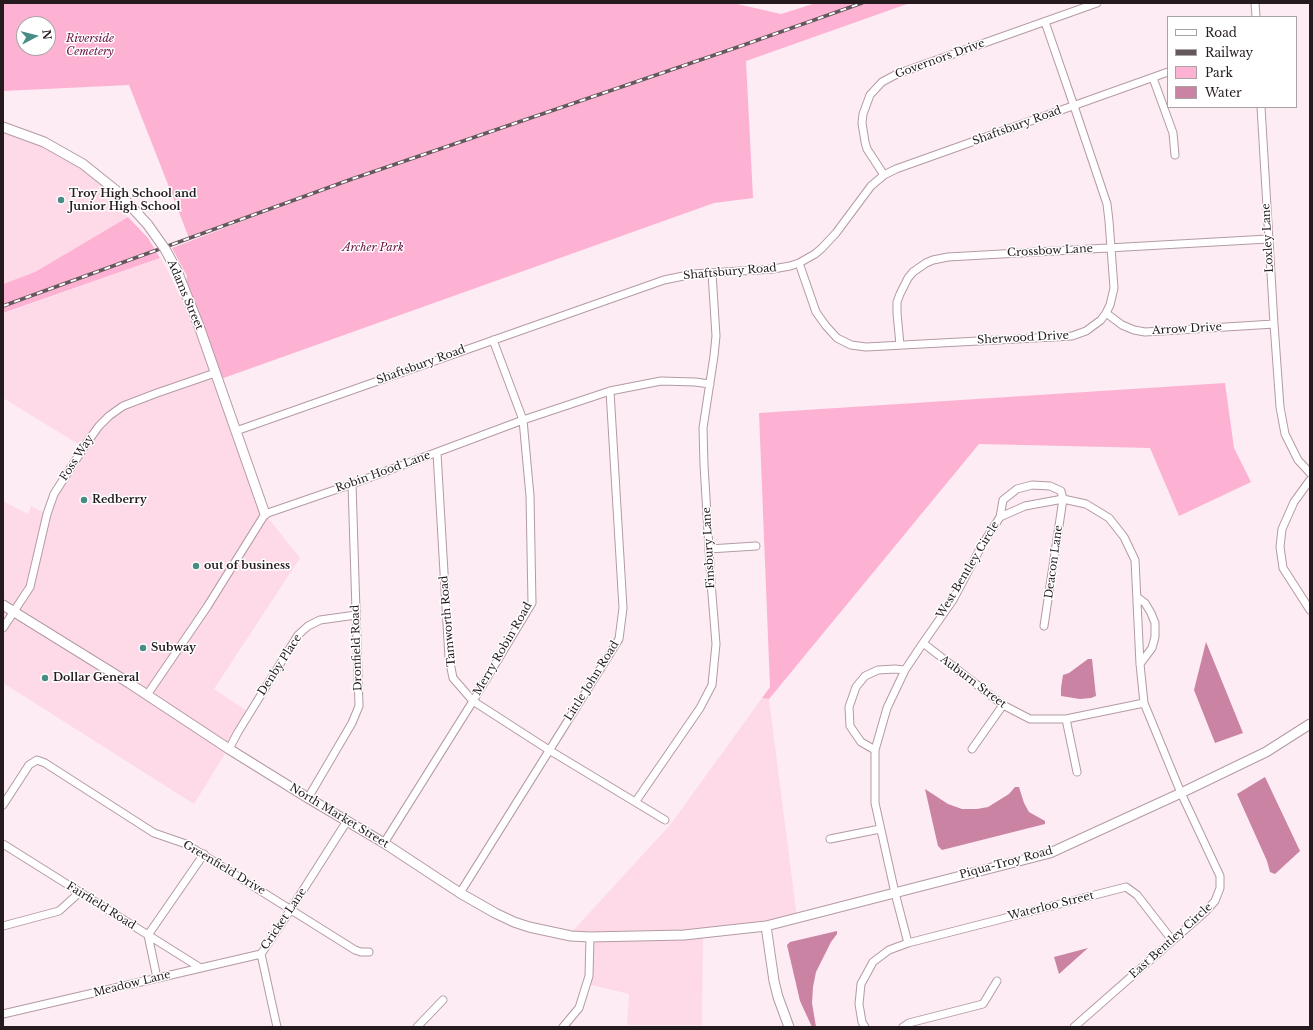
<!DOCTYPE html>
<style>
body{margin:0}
#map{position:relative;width:1313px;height:1030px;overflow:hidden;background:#fdecf3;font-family:"Libre Baskerville",serif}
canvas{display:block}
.frame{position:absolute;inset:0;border:4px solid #251b1f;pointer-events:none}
.legend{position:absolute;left:1167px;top:16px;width:130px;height:92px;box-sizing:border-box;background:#fff;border:1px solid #a8a4a5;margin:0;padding:5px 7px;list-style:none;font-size:12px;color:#251b1f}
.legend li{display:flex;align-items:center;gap:8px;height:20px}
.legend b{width:20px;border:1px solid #a8a4a5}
.north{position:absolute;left:16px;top:16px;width:40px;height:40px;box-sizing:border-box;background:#fff;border:1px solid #a8a4a5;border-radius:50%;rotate:83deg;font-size:11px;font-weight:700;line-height:16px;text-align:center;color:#251b1f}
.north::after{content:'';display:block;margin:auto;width:14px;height:18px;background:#478d85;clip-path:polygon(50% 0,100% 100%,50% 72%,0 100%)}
</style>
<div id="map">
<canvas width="1313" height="1030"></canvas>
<div class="frame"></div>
<ul class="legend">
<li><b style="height:5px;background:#fff"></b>Road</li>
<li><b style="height:5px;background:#64585d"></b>Railway</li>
<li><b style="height:11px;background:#fdb2d3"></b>Park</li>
<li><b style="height:11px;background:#ca83a3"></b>Water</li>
</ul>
<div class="north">N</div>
</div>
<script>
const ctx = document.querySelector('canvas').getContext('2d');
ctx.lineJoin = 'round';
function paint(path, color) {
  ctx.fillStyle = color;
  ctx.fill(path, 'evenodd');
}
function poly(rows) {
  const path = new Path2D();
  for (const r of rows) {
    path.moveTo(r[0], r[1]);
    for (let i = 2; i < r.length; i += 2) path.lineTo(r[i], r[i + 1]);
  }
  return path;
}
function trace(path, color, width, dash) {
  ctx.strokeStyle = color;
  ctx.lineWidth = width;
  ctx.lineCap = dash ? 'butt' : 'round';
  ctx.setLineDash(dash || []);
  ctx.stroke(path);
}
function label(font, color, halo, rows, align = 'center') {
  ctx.font = font + ' "Libre Baskerville",serif';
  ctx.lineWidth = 3;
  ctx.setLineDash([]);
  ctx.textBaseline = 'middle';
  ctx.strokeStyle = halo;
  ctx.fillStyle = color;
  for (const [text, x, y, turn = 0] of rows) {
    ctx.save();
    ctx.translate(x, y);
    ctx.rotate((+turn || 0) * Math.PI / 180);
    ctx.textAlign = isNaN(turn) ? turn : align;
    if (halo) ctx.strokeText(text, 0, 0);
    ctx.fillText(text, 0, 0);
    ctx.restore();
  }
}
paint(poly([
 [3,127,30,136,118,192,119,208,128,217,35,272,3,284],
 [160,258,167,269,179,295,199,326,265,514,300,558,214,689,250,713,194,804,3,683,3,501,28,514,31,506,47,514,83,447,3,398,3,316,5,313],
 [762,698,769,699,797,918,703,932,702,1025,627,1025,629,994,587,984,590,937,569,935,670,825]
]), '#fedae9');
paint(poly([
 [3,3,733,3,781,14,816,3,910,3,746,61,753,198,714,203,218,380,185,289,187,276,172,248,324,190,189,238,129,85,3,91],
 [24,24,48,24,48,48,24,48],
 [128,217,148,238,160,258,3,313,3,284,35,272],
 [1225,383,1234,448,1251,482,1179,516,1150,448,979,444,769,699,762,698,770,687,759,413]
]), '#fdb2d3');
paint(poly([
 [1206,642,1243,733,1215,743,1194,690],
 [1088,659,1092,659,1096,696,1091,698,1080,699,1061,696,1061,688,1063,675,1069,673],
 [1265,777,1300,851,1275,874,1270,872,1267,861,1237,794],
 [1015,787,1019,787,1024,803,1029,812,1045,821,1045,824,942,850,938,846,925,789,948,804,962,809,977,809,988,807,1009,794],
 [837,931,837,934,831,942,816,972,813,987,812,1003,816,1027,812,1027,800,1001,787,945,790,942],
 [1088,948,1059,974,1054,957]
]), '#ca83a3');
const minor = poly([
 [1255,3,1256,17],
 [1153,78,1173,133,1175,155],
 [1261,107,1274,324,1280,407,1285,434,1298,460,1310,473],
 [884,175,867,149,865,142,862,123,863,114,870,95,882,82,897,74,1097,3],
 [799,263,816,312,826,326,837,338,851,345,866,347,1072,336,1086,331,1101,320,1106,313,1110,305,1114,288,1109,221,1107,204,1074,106,1045,22],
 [1106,313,1122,325,1134,330,1145,332,1274,324],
 [900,345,897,313,897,302,900,294,908,278,913,272,926,263,933,260,948,257,1268,239],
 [236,431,664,280,693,274,773,269,790,266,799,263,815,254,822,248,836,233,871,186,884,175,896,169,1168,72],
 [437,453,449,658,453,678,473,701,549,750,665,820],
 [1310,480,1294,502,1282,529,1280,547,1283,568,1310,610],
 [1000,517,1003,500,1017,489,1032,485,1050,486,1061,491,1063,499,1044,626],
 [709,549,756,546],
 [1137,597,1145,603,1151,613,1155,623,1155,637,1152,648,1140,664],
 [3,628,30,587,47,514,54,494,86,444,99,426,109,416,123,406,157,393,215,373],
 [923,643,1003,705,1030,719,1066,719,1144,703],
 [147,695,207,607,265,514,352,484,523,420,610,391,661,381,695,382,710,384],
 [1066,719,1077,772],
 [229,749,238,732,298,635,308,626,320,620,356,615],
 [972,749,1003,705],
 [875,750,861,742,850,726,849,707,856,687,865,676,878,670,895,669,905,670],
 [308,798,352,723,359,706,352,484],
 [636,801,700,708,712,685,716,644,711,582,704,465,703,428,714,356,716,336,712,273],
 [3,805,29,765,37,760,45,763,154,833,186,844,355,950,361,952,369,952],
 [830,839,880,829],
 [384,843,473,701,532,603,530,496,523,420,493,340],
 [3,844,199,967],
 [460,893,619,639,623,608,610,391],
 [3,926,59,911,80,892],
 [908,943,1126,887,1137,895,1172,940],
 [157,978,148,935,204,854],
 [3,1014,261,954],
 [277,1027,261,954,291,909,347,821],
 [417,1027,443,1000],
 [563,1027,579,1008,589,976,590,937],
 [865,1027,862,1022,859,1004,861,984,873,962,889,950,908,943,895,893,875,803,875,750,887,708,905,670,923,643,953,600,981,547,1000,517,1025,506,1063,499,1086,504,1109,518,1124,537,1135,560,1140,664,1144,703,1181,793,1220,876,1220,888,1215,901,1206,911,1074,1027],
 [903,1027,909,1023,983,1004,997,981]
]);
const tertiary = poly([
 [3,127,44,142,83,164,118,192,148,225],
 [177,271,199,326,265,514],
 [3,605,129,683,229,749,308,798,384,843,460,893,495,913,514,922,529,927,571,936,590,937,684,935,766,926,1050,853,1181,793,1266,752,1310,724],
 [766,926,774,981,778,997,789,1027]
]);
trace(minor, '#b49aa5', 9);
trace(tertiary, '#b49aa5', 11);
trace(minor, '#fff', 7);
trace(tertiary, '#fff', 9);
const rail = poly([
 [3,306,352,179,738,47,862,3]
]);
trace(rail, '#64585d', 3.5);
trace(rail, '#fff', 2, [6]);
const tertiaryBridge = poly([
 [148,225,165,249,177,271]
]);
trace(tertiaryBridge, '#b49aa5', 11, []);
trace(tertiaryBridge, '#fff', 9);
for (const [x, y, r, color] of [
 [61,200,4,"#478d85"],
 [84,500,4,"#478d85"],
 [196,566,4,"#478d85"],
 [143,648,4,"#478d85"],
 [45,678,4,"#478d85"]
]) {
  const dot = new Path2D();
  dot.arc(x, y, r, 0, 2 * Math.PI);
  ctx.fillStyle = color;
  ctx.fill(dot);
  trace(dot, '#fff', 1.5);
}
label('italic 11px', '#661041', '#fff', [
 ["Riverside",90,39],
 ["Cemetery",90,52],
 ["Archer Park",373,248]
]);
label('11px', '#251b1f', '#fff', [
 ["Governors Drive",940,59,-20],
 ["Shaftsbury Road",1017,126,-20],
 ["Loxley Lane",1268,238,-93],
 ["Crossbow Lane",1050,251,-3],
 ["Shaftsbury Road",730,272,-5],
 ["Adams Street",185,295,67],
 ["Arrow Drive",1187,329,-3],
 ["Sherwood Drive",1023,338,-3],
 ["Shaftsbury Road",421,365,-20],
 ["Foss Way",77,458,-57],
 ["Robin Hood Lane",383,472,-20],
 ["Finsbury Lane",709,548,-93],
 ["Deacon Lane",1054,562,-82],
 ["West Bentley Circle",968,570,-59],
 ["Tamworth Road",448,621,-95],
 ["Dronfield Road",357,648,-92],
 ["Merry Robin Road",503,649,-60],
 ["Denby Place",280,665,-57],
 ["Little John Road",592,681,-58],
 ["Auburn Street",973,682,37],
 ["North Market Street",339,816,31],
 ["Piqua-Troy Road",1006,863,-15],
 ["Greenfield Drive",224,868,31],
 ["Fairfield Road",101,906,32],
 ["Waterloo Street",1051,906,-14],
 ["Cricket Lane",284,919,-56],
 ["East Bentley Circle",1171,941,-42],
 ["Meadow Lane",132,984,-14]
]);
label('bold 11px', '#251b1f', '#fff', [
 ["Troy High School and",69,194],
 ["Junior High School",69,207],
 ["Redberry",92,500],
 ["out of business",204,566],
 ["Subway",151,648],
 ["Dollar General",53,678]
], 'left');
</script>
